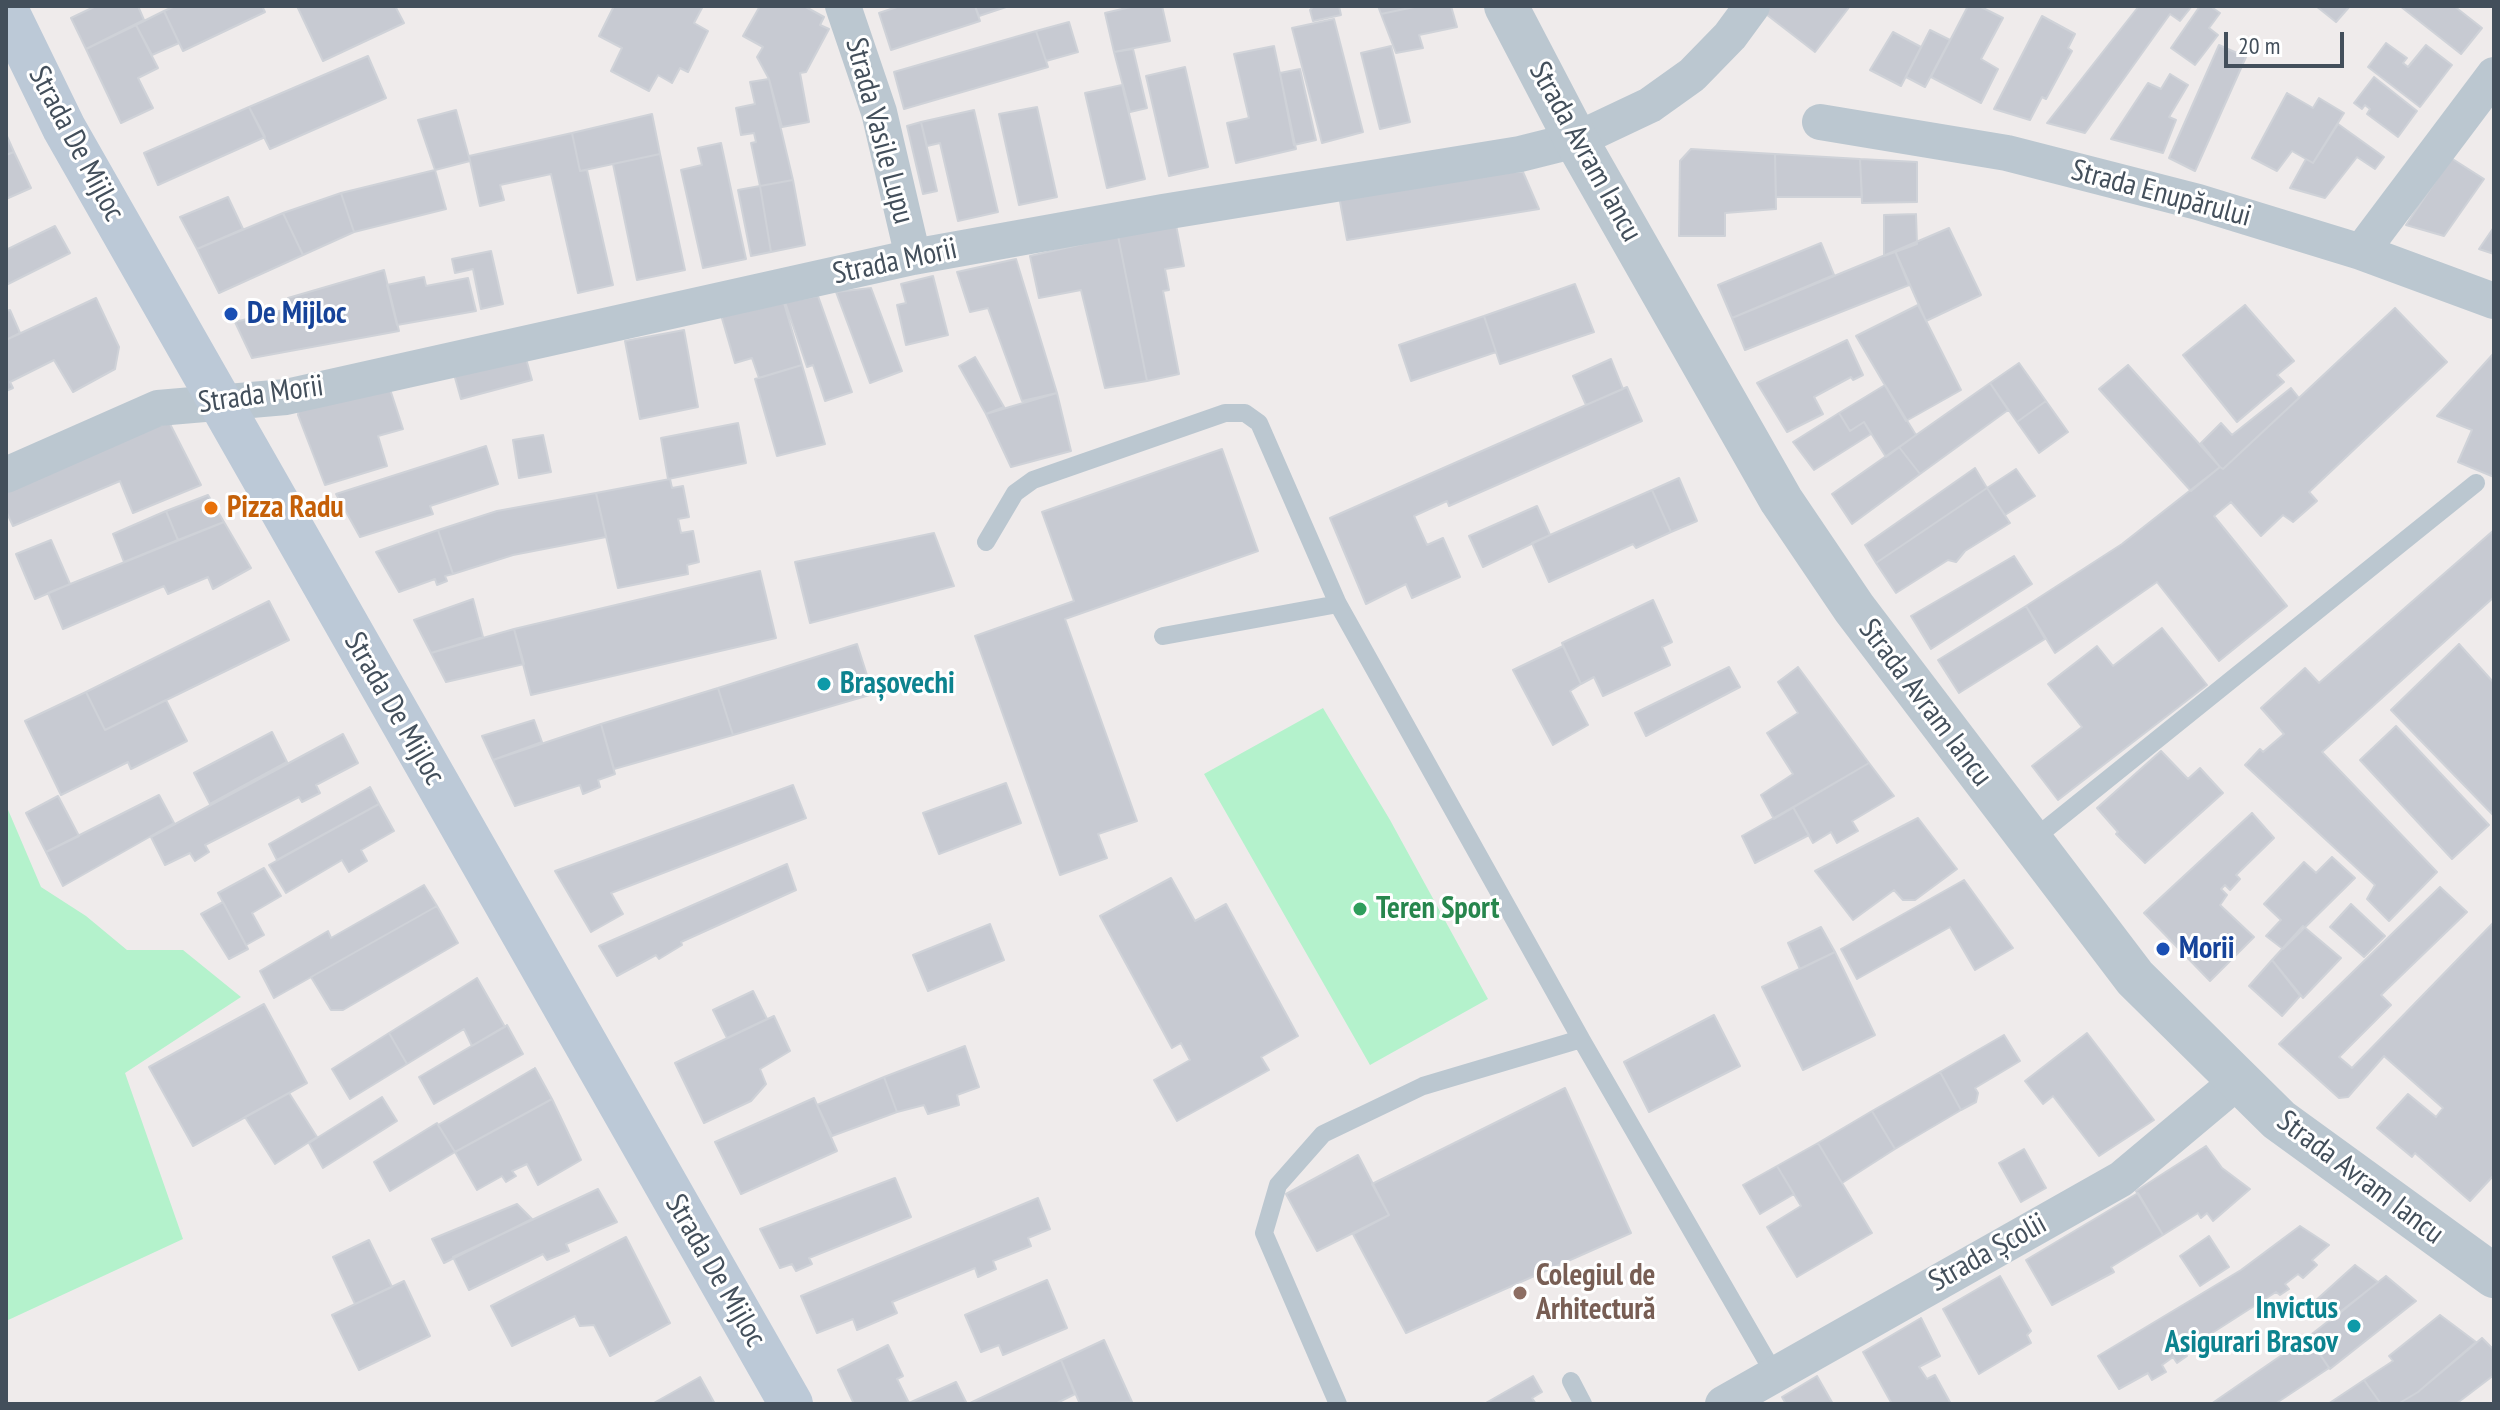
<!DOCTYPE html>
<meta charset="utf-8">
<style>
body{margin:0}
#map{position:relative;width:2500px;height:1410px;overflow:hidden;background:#efebeb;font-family:"PT Sans Narrow",sans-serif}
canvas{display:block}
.frame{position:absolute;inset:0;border:8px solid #434f5b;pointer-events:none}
.scale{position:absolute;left:2224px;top:32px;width:120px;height:36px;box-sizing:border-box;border:4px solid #434f5b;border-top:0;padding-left:10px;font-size:24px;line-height:28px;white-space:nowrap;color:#434f5b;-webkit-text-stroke:6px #fff;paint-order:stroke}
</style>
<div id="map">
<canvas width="2500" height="1410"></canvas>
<div class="frame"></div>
<div class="scale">20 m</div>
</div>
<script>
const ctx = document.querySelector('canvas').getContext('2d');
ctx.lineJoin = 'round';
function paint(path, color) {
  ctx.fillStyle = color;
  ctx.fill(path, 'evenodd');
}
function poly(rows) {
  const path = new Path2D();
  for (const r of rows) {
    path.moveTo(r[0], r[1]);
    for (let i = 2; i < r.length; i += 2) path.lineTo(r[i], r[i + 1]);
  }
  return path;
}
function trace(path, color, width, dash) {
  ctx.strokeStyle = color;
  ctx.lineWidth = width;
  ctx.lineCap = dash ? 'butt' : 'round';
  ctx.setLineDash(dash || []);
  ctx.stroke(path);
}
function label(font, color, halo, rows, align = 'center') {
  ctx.font = font + ' "PT Sans Narrow",sans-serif';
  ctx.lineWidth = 6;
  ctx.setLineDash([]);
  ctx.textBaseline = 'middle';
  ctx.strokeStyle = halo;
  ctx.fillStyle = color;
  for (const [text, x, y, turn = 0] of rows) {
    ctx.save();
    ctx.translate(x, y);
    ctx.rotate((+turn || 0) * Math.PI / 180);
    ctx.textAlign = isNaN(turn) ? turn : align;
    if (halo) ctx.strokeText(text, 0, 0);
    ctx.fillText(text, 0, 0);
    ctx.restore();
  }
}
paint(poly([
 [1323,708,1390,820,1488,999,1370,1065,1204,774],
 [6,805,41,887,86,916,127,950,183,950,241,997,125,1073,183,1239,6,1321]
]), '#b4f2cc');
const building = poly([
 [96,6,138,6,144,20,86,49,71,18,96,6],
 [175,6,262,6,265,12,183,51,164,11,175,6],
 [297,6,395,6,404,23,323,61,297,6],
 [614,6,703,6,694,23,708,31,688,72,680,68,672,83,658,75,649,91,611,71,622,48,599,36,614,6],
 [760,6,804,6,824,17,820,25,829,29,806,72,800,73,809,122,782,127,769,79,757,57,763,47,743,36,760,6],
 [900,6,975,6,980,21,891,50,879,13,900,6],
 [975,6,1009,6,979,16,975,6],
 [1135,6,1162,6,1170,41,1114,52,1105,13,1135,6],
 [1314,6,1339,6,1341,15,1313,21,1310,10,1314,6],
 [1378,6,1419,6,1381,14,1378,6],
 [1419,6,1451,6,1457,27,1419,35,1423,48,1396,53,1381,14,1419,6],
 [1766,6,1850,6,1815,52,1762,11,1766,6],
 [1968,6,1979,6,2003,18,1981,59,1998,69,1981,103,1931,77,1968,6],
 [2139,6,2192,6,2180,21,2170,14,2085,133,2047,123,2139,6],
 [2200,6,2210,6,2220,13,2209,28,2218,35,2195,65,2171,48,2200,6],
 [2316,6,2350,6,2336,22,2316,6],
 [2400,6,2454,6,2482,28,2461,54,2400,6],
 [164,11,179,43,152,55,136,25,164,11],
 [2042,16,2075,34,2068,48,2072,51,2046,99,2042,97,2030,120,1994,109,2042,16],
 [1334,19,1363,132,1322,143,1292,28,1334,19],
 [1069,22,1078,52,1046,61,1036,31,1069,22],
 [136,25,158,68,138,78,153,108,121,123,86,49,136,25],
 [1930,30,1950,40,1925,87,1906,77,1930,30],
 [1036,31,1048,67,904,109,894,72,1036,31],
 [1893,32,1921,47,1901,86,1870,70,1893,32],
 [2386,43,2407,58,2403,63,2408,67,2426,45,2452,65,2420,107,2368,67,2386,43],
 [2219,45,2246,57,2195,171,2169,158,2219,45],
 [1274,46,1296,149,1236,163,1227,123,1249,118,1234,54,1274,46],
 [1391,46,1410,122,1380,129,1361,53,1391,46],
 [1133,49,1147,108,1130,112,1114,52,1133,49],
 [368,56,386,98,270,149,249,107,368,56],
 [1185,67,1208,167,1169,176,1146,76,1185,67],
 [1300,69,1316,140,1294,145,1280,73,1300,69],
 [2170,74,2188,85,2169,117,2176,120,2163,153,2111,139,2148,83,2161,89,2170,74],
 [2374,77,2417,111,2398,137,2367,114,2370,109,2365,105,2362,109,2354,103,2374,77],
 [769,79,793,180,760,186,751,143,756,142,754,133,741,135,736,108,755,104,750,82,769,79],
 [1122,85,1145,179,1107,188,1085,93,1122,85],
 [2287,93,2313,108,2319,98,2344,113,2313,163,2292,151,2277,171,2252,158,2287,93],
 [249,107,265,137,158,185,144,153,249,107],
 [1037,107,1057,197,1019,205,999,114,1037,107],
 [456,110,470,161,435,170,418,120,456,110],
 [974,110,998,212,958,221,940,143,927,146,921,122,974,110],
 [652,114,660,154,580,171,572,133,652,114],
 [921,122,937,191,923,194,907,126,921,122],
 [2338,124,2384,157,2375,169,2357,157,2325,198,2290,188,2306,159,2313,163,2338,124],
 [572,133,580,171,587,170,613,285,578,293,551,174,500,185,504,200,480,206,469,156,572,133],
 [6,134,14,152,6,155,6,134],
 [721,143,746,259,703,268,681,170,702,165,698,148,721,143],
 [1691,149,1775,154,1776,209,1725,213,1725,236,1679,236,1680,161,1691,149],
 [14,152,31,188,6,199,6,155,14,152],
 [660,154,685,270,637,280,613,164,660,154],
 [1775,154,1860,159,1862,197,1776,197,1775,154],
 [2451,158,2484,179,2444,236,2406,225,2451,158],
 [1860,159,1917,162,1917,202,1862,203,1860,159],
 [435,170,446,209,354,232,341,193,435,170],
 [1490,172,1523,172,1539,209,1347,240,1339,196,1490,172],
 [793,180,805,245,771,252,760,186,793,180],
 [760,186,771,252,751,256,738,190,760,186],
 [341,193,354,232,303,255,283,213,341,193],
 [228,197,243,229,197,249,180,217,228,197],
 [283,213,303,255,219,293,197,249,283,213],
 [1916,214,1917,244,1884,256,1884,215,1916,214],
 [1176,225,1184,266,1165,269,1169,290,1163,291,1179,374,1147,381,1118,236,1176,225],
 [55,226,70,253,6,285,6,250,55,226],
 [2494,227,2494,254,2479,249,2494,227],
 [1949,228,1981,295,1926,321,1895,251,1949,228],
 [1118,236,1147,381,1105,388,1081,290,1039,298,1030,256,1118,236],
 [1821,243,1834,275,1732,318,1718,285,1821,243],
 [491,251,503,304,481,309,473,269,455,273,452,259,491,251],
 [1895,251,1909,285,1745,350,1732,318,1895,251],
 [1016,259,1057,393,1022,401,988,308,970,312,957,272,1016,259],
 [384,270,399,331,252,358,235,322,291,308,288,298,384,270],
 [933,276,948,335,906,345,897,305,906,303,901,284,933,276],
 [424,277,426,286,468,278,476,311,397,325,387,285,424,277],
 [1575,284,1594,332,1500,364,1484,316,1575,284],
 [871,288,902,371,870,383,836,292,871,288],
 [818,296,852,392,825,401,813,365,807,367,785,302,818,296],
 [96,298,119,347,115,369,73,392,54,360,10,382,13,388,6,391,6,340,96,298],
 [784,303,802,365,759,378,752,358,735,363,721,315,784,303],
 [1918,305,1961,390,1906,421,1856,336,1918,305],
 [2245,305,2294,361,2277,375,2284,382,2237,422,2183,355,2245,305],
 [2395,308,2447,362,2309,492,2317,501,2293,522,2283,515,2261,536,2231,502,2214,516,2287,606,2219,661,2157,582,2055,653,2026,606,2122,544,2220,467,2223,469,2395,308],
 [10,310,20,333,6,340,6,311,10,310],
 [1484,316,1496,352,1411,381,1399,345,1484,316],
 [684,330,698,407,640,419,625,341,684,330],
 [1847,340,1863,375,1853,380,1851,377,1814,397,1823,414,1787,432,1757,383,1847,340],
 [523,348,532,380,461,399,452,367,523,348],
 [2494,353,2494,477,2458,462,2472,430,2437,416,2494,353],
 [975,357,1004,407,986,414,959,366,975,357],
 [1611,359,1623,389,1586,405,1573,376,1611,359],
 [2019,363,2046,401,2017,422,1990,383,2019,363],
 [802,365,825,444,777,456,755,379,802,365],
 [2128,365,2220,467,2191,491,2099,389,2128,365],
 [387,380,403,429,378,436,387,466,325,485,298,415,299,408,387,380],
 [1990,383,2008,410,1920,474,1899,447,1990,383],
 [1885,385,1916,435,1886,457,1864,422,1850,431,1839,413,1885,385],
 [1627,387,1642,421,1449,506,1447,501,1414,516,1427,545,1443,538,1460,577,1412,598,1406,584,1366,604,1330,518,1627,387],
 [2291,388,2299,398,2223,469,2220,467,2201,443,2221,423,2232,435,2291,388],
 [1057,393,1071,451,1011,467,986,414,1057,393],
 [2046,401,2068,432,2039,453,2017,422,2046,401],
 [1839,413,1850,431,1864,422,1871,434,1814,470,1793,442,1839,413],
 [169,422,201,485,133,513,120,481,13,526,6,511,6,481,169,422],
 [738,423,746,463,668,479,661,438,738,423],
 [543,435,551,472,519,478,513,440,543,435],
 [486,446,498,484,430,506,433,514,360,537,336,494,486,446],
 [1899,447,1920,474,1852,524,1832,494,1899,447],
 [1222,449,1258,551,1065,619,1137,821,1098,834,1107,858,1060,875,975,636,1074,601,1042,512,1222,449],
 [1975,468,1987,488,1876,563,1865,545,1975,468],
 [2016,469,2035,496,2005,515,1987,488,2016,469],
 [1679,478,1697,521,1671,532,1652,490,1679,478],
 [670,479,672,488,683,486,689,517,678,519,681,533,693,531,699,562,687,565,688,574,618,588,596,493,670,479],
 [1987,488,2010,523,1965,551,1956,562,1948,560,1896,593,1876,563,1987,488],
 [1652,490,1671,532,1636,548,1633,544,1549,582,1532,543,1652,490],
 [596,493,606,537,513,555,453,574,438,530,497,511,596,493],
 [208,495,224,522,178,540,166,511,208,495],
 [1537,506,1550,535,1483,567,1469,536,1537,506],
 [166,511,178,540,124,562,113,534,166,511],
 [224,522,251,568,213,589,208,577,168,594,164,586,63,629,48,593,224,522],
 [438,530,453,574,445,576,447,581,437,585,435,579,399,592,376,552,438,530],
 [2494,530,2494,597,2322,752,2437,872,2389,921,2367,899,2375,885,2245,765,2260,749,2263,752,2284,734,2261,708,2305,668,2319,683,2494,530],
 [934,533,954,586,810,623,795,562,934,533],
 [51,540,70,584,35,599,16,554,51,540],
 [2014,556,2032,584,1931,649,1911,616,2014,556],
 [760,571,776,638,531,695,514,629,760,571],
 [473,599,483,637,431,653,414,620,473,599],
 [1653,600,1672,642,1662,647,1670,665,1603,696,1594,677,1581,684,1562,643,1653,600],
 [269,601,289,640,105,730,86,692,269,601],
 [2026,606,2045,639,1959,693,1938,660,2026,606],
 [2162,628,2207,685,2058,800,2032,766,2082,727,2048,684,2097,646,2113,666,2162,628],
 [514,629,524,664,446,682,431,653,514,629],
 [857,644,873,694,733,735,718,688,857,644],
 [2459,644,2494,683,2494,816,2391,710,2459,644],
 [1563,646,1581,684,1570,691,1588,725,1553,745,1513,670,1563,646],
 [1729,667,1740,687,1646,736,1635,713,1729,667],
 [1798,667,1869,763,1774,819,1761,795,1793,774,1767,733,1798,713,1778,682,1798,667],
 [718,688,733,735,614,769,601,724,718,688],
 [86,692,105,730,166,700,187,741,131,769,128,762,61,795,25,721,86,692],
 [534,720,542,742,493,760,482,736,534,720],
 [601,724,615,774,598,780,600,787,583,794,580,785,515,806,493,760,601,724],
 [2396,726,2489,825,2452,859,2360,760,2396,726],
 [272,732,287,762,210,804,194,773,272,732],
 [343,734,358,763,316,785,320,793,302,802,299,797,205,845,209,852,195,861,190,853,165,865,151,837,343,734],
 [2161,751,2188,779,2200,768,2223,793,2145,863,2116,834,2118,832,2097,808,2161,751],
 [1869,763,1894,796,1852,821,1858,831,1837,843,1831,832,1813,843,1793,807,1869,763],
 [1006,783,1021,823,939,854,923,813,1006,783],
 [793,785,806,818,611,893,623,914,591,932,555,871,793,785],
 [370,787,379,804,277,860,269,844,370,787],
 [159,795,174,823,63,886,46,852,159,795],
 [58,796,79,836,46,852,26,813,58,796],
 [379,804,394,831,361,850,367,861,349,872,342,860,286,893,269,865,379,804],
 [1793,807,1809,835,1755,863,1742,836,1793,807],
 [2252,813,2274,838,2236,875,2240,879,2230,890,2225,885,2221,889,2227,895,2220,905,2254,937,2210,981,2144,913,2252,813],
 [1918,818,1957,869,1915,900,1903,900,1894,890,1853,920,1815,871,1918,818],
 [2332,857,2355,878,2283,949,2266,936,2281,920,2264,904,2304,862,2316,873,2332,857],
 [787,864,796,890,681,942,682,945,659,959,656,955,617,976,599,946,787,864],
 [264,868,281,896,252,913,264,935,246,945,218,893,264,868],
 [1171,878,1195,921,1226,904,1298,1036,1261,1057,1269,1070,1177,1121,1154,1080,1190,1060,1181,1043,1172,1048,1100,916,1171,878],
 [1964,880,2013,948,1975,970,1950,927,1857,979,1841,949,1964,880],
 [424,885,437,906,274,998,260,971,328,931,331,938,424,885],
 [2440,887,2467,912,2381,995,2391,1005,2339,1057,2352,1068,2494,922,2494,1175,2470,1201,2415,1153,2412,1157,2377,1128,2408,1094,2436,1117,2443,1108,2384,1056,2348,1097,2339,1098,2279,1044,2440,887],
 [223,902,248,949,229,959,201,914,223,902],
 [2351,904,2385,936,2364,957,2330,927,2351,904],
 [437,906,458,943,343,1010,331,1010,311,977,437,906],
 [990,924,1004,960,928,991,913,955,990,924],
 [2303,926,2341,958,2303,998,2272,960,2303,926],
 [1821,927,1835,952,1800,969,1788,943,1821,927],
 [1835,952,1875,1035,1803,1070,1762,987,1835,952],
 [2272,960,2300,996,2282,1016,2249,986,2272,960],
 [477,978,505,1027,472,1046,464,1029,407,1064,389,1033,477,978],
 [753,991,767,1019,727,1038,713,1010,753,991],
 [264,1004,307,1083,193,1146,149,1067,264,1004],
 [1714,1015,1740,1066,1649,1112,1624,1062,1714,1015],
 [774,1016,790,1051,760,1069,766,1084,751,1101,704,1123,675,1063,774,1016],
 [507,1025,523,1054,434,1104,419,1077,507,1025],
 [389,1033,407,1064,350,1099,332,1069,389,1033],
 [2087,1033,2154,1120,2099,1156,2053,1096,2043,1104,2025,1081,2087,1033],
 [2004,1035,2020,1061,1975,1088,1978,1093,1976,1102,1961,1110,1940,1072,2004,1035],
 [965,1046,979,1087,957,1095,959,1105,928,1114,924,1105,897,1112,884,1077,965,1046],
 [535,1068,552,1099,455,1152,438,1125,535,1068],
 [1940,1072,1961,1110,1895,1149,1872,1111,1940,1072],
 [884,1077,897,1112,832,1136,817,1105,884,1077],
 [1565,1088,1631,1233,1406,1333,1353,1234,1389,1215,1372,1184,1565,1088],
 [289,1093,317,1137,275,1164,245,1117,289,1093],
 [382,1097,397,1121,323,1168,309,1143,382,1097],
 [814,1098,837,1151,741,1194,715,1142,814,1098],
 [552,1099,581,1160,538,1185,527,1164,512,1171,516,1176,506,1182,502,1176,477,1190,455,1152,552,1099],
 [1872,1111,1895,1149,1842,1183,1818,1143,1872,1111],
 [437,1123,455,1152,390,1191,374,1162,437,1123],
 [1818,1143,1872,1233,1797,1277,1767,1227,1801,1206,1777,1166,1818,1143],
 [2206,1146,2222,1168,2250,1189,2213,1221,2207,1213,2201,1218,2198,1213,2163,1235,2136,1191,2206,1146],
 [2024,1149,2046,1188,2021,1202,1999,1163,2024,1149],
 [1358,1155,1389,1215,1317,1251,1286,1194,1358,1155],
 [1777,1166,1794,1194,1760,1214,1743,1185,1777,1166],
 [895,1178,911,1217,809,1258,812,1264,796,1271,792,1264,780,1268,760,1229,895,1178],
 [598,1189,617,1222,566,1244,569,1251,547,1260,543,1254,469,1290,453,1257,598,1189],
 [2138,1193,2163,1235,2111,1267,2114,1272,2052,1305,2026,1260,2138,1193],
 [1038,1198,1050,1229,1028,1238,1031,1246,993,1261,996,1269,978,1277,975,1268,892,1302,897,1313,857,1330,853,1319,817,1333,801,1296,1038,1198],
 [517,1204,532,1219,444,1263,432,1239,517,1204],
 [2300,1226,2329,1245,2312,1260,2317,1265,2303,1278,2298,1274,2285,1284,2289,1289,2280,1295,2276,1292,2184,1351,2187,1356,2177,1363,2173,1357,2162,1365,2166,1372,2152,1380,2148,1373,2119,1389,2098,1356,2241,1270,2300,1226],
 [2209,1236,2229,1267,2200,1286,2180,1256,2209,1236],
 [626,1237,670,1323,610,1356,594,1325,580,1326,575,1316,512,1346,491,1306,626,1237],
 [369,1240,392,1287,355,1304,333,1257,369,1240],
 [2355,1265,2378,1282,2330,1321,2314,1302,2355,1265],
 [2000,1276,2031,1331,2027,1335,2031,1343,1979,1374,1943,1309,2000,1276],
 [2386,1276,2416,1301,2330,1369,2308,1337,2386,1276],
 [1047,1280,1067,1328,1003,1355,999,1345,981,1352,965,1315,1047,1280],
 [404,1281,430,1336,359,1370,332,1315,404,1281],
 [2440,1315,2476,1342,2418,1392,2398,1404,2381,1404,2364,1380,2393,1361,2389,1356,2440,1315],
 [1921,1318,1940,1356,1919,1367,1927,1379,1935,1375,1951,1404,1892,1404,1863,1352,1921,1318],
 [2308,1337,2329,1368,2275,1404,2211,1404,2308,1337],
 [2482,1338,2494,1350,2494,1375,2456,1404,2398,1404,2418,1392,2482,1338],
 [1104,1340,1132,1402,1080,1404,1061,1360,1104,1340],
 [888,1345,903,1376,897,1379,909,1403,956,1382,967,1404,854,1404,838,1370,888,1345],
 [1061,1360,1075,1394,1055,1404,968,1404,1061,1360],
 [1533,1376,1542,1392,1532,1398,1536,1404,1484,1404,1533,1376],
 [1817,1376,1833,1404,1786,1404,1782,1397,1817,1376],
 [700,1377,715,1404,652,1404,700,1377],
 [2364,1380,2381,1404,2328,1404,2364,1380]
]);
paint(building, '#c7cad2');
trace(building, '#cfd2d8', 2);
trace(poly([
 [986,542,1015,493,1033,480,1225,413,1245,413,1259,423,1338,604,1581,1039,1423,1086,1323,1134,1278,1185,1264,1233,1338,1404],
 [1163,636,1338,604],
 [2031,841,2476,483],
 [1581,1039,1775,1375],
 [1571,1381,1583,1404]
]), '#bbc7d0', 18);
trace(poly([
 [843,6,879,112,913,257],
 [1820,122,2007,153,2198,202,2361,252,2494,301],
 [2361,252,2494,75],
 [6,475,158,408,286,397,913,257,1163,212,1520,154,1576,140,1650,105,1692,75,1730,36,1752,6],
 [1723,1404,2121,1179,2238,1081]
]), '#bbc7d0', 36);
trace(poly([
 [1506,6,1576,140,1781,500,1854,608,2135,978,2279,1120,2494,1276]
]), '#bbc7d0', 44);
trace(poly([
 [6,9,64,128,791,1404]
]), '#bcc9d7', 44);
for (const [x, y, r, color] of [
 [231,314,8,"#1a4fb4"],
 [211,508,8,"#e8710a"],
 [824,684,8,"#0f9aa8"],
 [1360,909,8,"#2e9e5b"],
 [2163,949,8,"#1a4fb4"],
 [1520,1293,8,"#8d6e63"],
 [2354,1326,8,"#0f9aa8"]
]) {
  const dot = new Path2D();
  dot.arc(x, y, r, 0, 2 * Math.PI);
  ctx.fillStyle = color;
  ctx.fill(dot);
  trace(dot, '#fff', 3);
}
label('30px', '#434f5b', '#fff', [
 ["Strada Vasile Lupu",879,131,75],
 ["Strada De Mijloc",76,144,62],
 ["Strada Avram Iancu",1585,152,61],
 ["Strada Enupărului",2161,194,15],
 ["Strada Morii",895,262,-12],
 ["Strada Morii",261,395,-8],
 ["Strada Avram Iancu",1925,703,53],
 ["Strada De Mijloc",394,709,60],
 ["Strada Avram Iancu",2360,1178,37],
 ["Strada Școlii",1988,1253,-29],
 ["Strada De Mijloc",715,1271,60]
]);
label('bold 30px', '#164399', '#fff', [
 ["De Mijloc",247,314],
 ["Morii",2179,949]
], 'left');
label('bold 30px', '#c56008', '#fff', [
 ["Pizza Radu",227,508]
], 'left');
label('bold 30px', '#0d838f', '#fff', [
 ["Brașovechi",840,684],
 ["Invictus",2338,1309,"right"],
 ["Asigurari Brasov",2338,1343,"right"]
], 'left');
label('bold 30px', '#27864d', '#fff', [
 ["Teren Sport",1376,909]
], 'left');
label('bold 30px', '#785e54', '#fff', [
 ["Colegiul de",1536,1276],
 ["Arhitectură",1536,1310]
], 'left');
</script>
